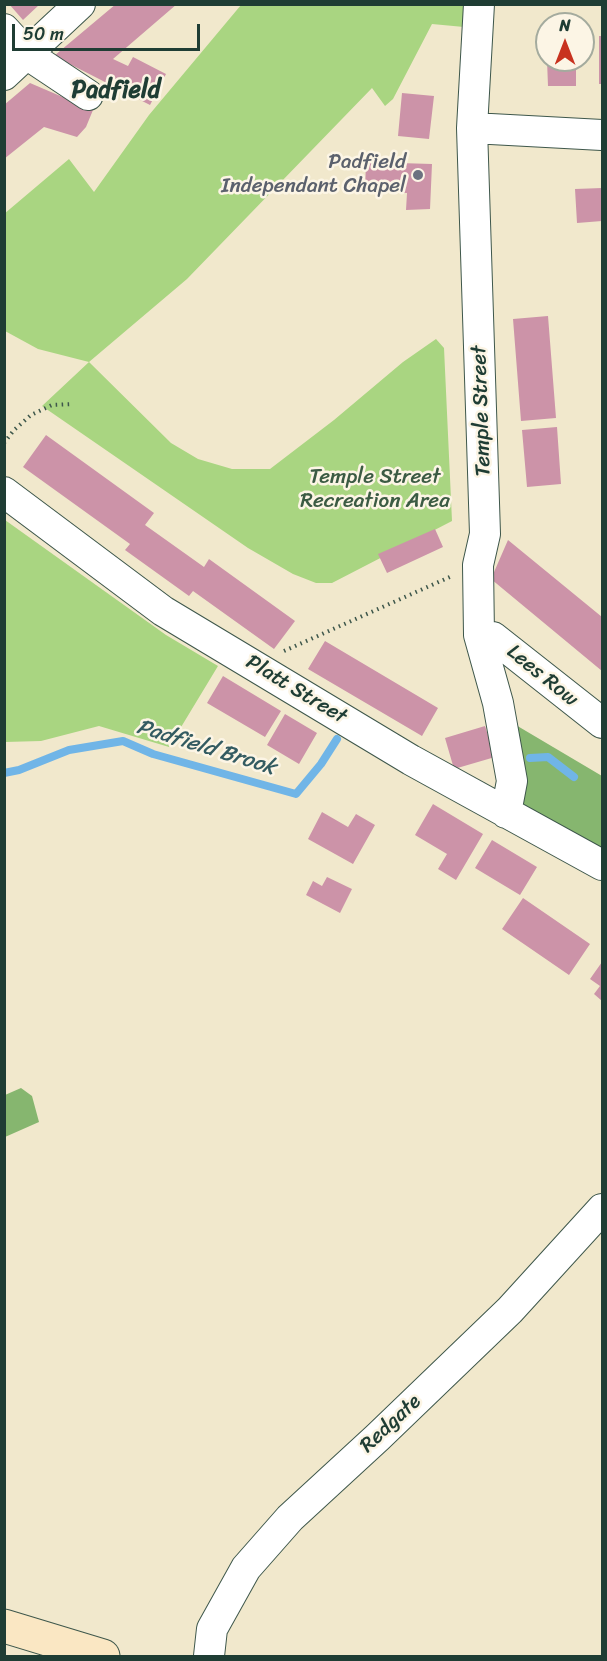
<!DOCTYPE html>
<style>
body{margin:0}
#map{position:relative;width:607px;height:1661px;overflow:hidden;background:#f1e8cc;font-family:Sriracha,sans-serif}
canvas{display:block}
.frame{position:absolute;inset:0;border:6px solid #1f3d34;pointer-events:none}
.north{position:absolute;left:535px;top:12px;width:60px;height:60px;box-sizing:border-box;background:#fcf5e5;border:2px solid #a4ab9e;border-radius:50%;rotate:0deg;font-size:16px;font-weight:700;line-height:24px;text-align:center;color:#1f3d34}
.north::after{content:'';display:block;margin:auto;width:21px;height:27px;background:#c8321e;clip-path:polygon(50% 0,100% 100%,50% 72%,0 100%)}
.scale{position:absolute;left:12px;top:24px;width:188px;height:27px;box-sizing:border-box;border:3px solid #1f3d34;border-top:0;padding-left:8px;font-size:18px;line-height:21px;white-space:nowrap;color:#1f3d34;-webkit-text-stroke:4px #fcf5e5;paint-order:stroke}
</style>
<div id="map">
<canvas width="607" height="1661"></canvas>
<div class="frame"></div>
<div class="north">N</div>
<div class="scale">50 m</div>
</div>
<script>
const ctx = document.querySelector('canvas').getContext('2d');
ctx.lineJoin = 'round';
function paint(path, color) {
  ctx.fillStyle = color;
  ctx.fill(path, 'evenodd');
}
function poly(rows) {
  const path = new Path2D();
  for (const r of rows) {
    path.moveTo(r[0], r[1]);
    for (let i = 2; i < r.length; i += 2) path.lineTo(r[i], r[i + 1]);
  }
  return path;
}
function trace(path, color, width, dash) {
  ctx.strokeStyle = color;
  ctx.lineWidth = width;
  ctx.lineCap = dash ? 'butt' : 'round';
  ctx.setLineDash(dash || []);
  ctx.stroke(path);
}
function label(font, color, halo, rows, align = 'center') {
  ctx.font = font + ' Sriracha,sans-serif';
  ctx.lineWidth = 5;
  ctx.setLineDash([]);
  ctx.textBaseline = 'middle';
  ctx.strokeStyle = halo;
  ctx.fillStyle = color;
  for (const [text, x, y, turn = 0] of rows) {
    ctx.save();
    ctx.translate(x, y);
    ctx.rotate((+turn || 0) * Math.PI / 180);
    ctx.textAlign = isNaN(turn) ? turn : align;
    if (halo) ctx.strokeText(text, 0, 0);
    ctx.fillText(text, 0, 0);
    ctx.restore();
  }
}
paint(poly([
 [241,5,464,5,464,27,432,24,393,99,385,106,372,88,187,279,89,362,171,443,198,459,232,469,270,469,334,420,403,362,436,339,444,348,452,521,332,583,316,583,293,574,248,548,42,406,89,362,38,349,5,331,4,214,69,159,94,192,149,115],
 [5,520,166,635,218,666,169,747,99,726,41,741,5,742]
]), '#a9d581');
paint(poly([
 [504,718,602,776,602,859,515,810],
 [21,1088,32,1096,39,1122,5,1137,5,1095]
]), '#86b66f');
trace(poly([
 [530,758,548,757,574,777],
 [4,773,19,770,69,750,123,741,153,754,296,794,321,764,337,739]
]), '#70b5e7', 8);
paint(poly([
 [9,4,40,4,23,20],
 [116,4,177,4,113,59,128,66,133,57,166,74,150,105,54,56],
 [599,36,602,36,602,84,599,84],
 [547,60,576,60,576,86,548,86],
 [30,83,93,110,86,127,77,137,44,127,4,159,4,105],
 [402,93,434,96,429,139,398,136],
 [366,162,432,164,430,209,406,210,407,193,365,191],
 [602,188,602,221,577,223,575,189],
 [548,316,556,418,521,421,513,319],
 [557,427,561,484,527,487,522,430],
 [46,435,154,513,145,525,204,567,209,559,295,621,274,649,193,591,189,596,125,550,130,544,23,467],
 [435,529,443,547,387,573,378,554],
 [508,540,602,617,602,671,491,579],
 [325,641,438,708,422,736,308,669],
 [223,676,281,711,265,737,207,703],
 [285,714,317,733,299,764,267,745],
 [485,726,495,757,454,769,445,738],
 [433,804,483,834,456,880,438,869,447,854,415,835],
 [322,812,348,827,356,814,375,825,353,864,308,839],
 [492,840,537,867,520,895,475,868],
 [327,877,352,889,340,913,306,895,313,881,322,886],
 [523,898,590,944,569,975,502,929],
 [602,962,602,1001,594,994,600,986,590,979]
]), '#cc93a8');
const street = poly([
 [479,4,472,128,485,534,478,565,479,635,498,703,512,781,506,813],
 [4,29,28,55,88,95],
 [4,75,80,4],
 [472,128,602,135],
 [4,492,163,611,411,760,602,865],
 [479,635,493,637,602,723],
 [209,1656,212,1629,246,1568,290,1518,378,1437,510,1310,602,1209]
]);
const secondary = poly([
 [4,1626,103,1656]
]);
trace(street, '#3e574b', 32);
trace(secondary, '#3e574b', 35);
trace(poly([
 [4,443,14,430,31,415,52,405,72,404],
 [284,651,452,576]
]), '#3e574b', 4, [1.5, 4.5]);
trace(street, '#fff', 30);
trace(secondary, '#fae7c3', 33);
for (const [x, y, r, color] of [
 [418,175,6,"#6b7280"]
]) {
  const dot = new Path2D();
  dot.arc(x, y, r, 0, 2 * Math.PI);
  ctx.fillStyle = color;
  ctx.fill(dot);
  trace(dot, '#fcf5e5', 2);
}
label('21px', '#5b616d', '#fcf5e5', [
 ["Padfield",406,163],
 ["Independant Chapel",406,187]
], 'right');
label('21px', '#1f3d34', '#fcf5e5', [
 ["Temple Street",482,411,-92],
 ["Lees Row",542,676,39],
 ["Platt Street",296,690,31],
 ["Redgate",391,1424,-43]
]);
label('21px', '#3b5b43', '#fcf5e5', [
 ["Temple Street",375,478],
 ["Recreation Area",375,502]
]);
label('italic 22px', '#335b61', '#fcf5e5', [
 ["Padfield Brook",206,748,17]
]);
label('bold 24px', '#1f3d34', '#fcf5e5', [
 ["Padfield",116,91]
]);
</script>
